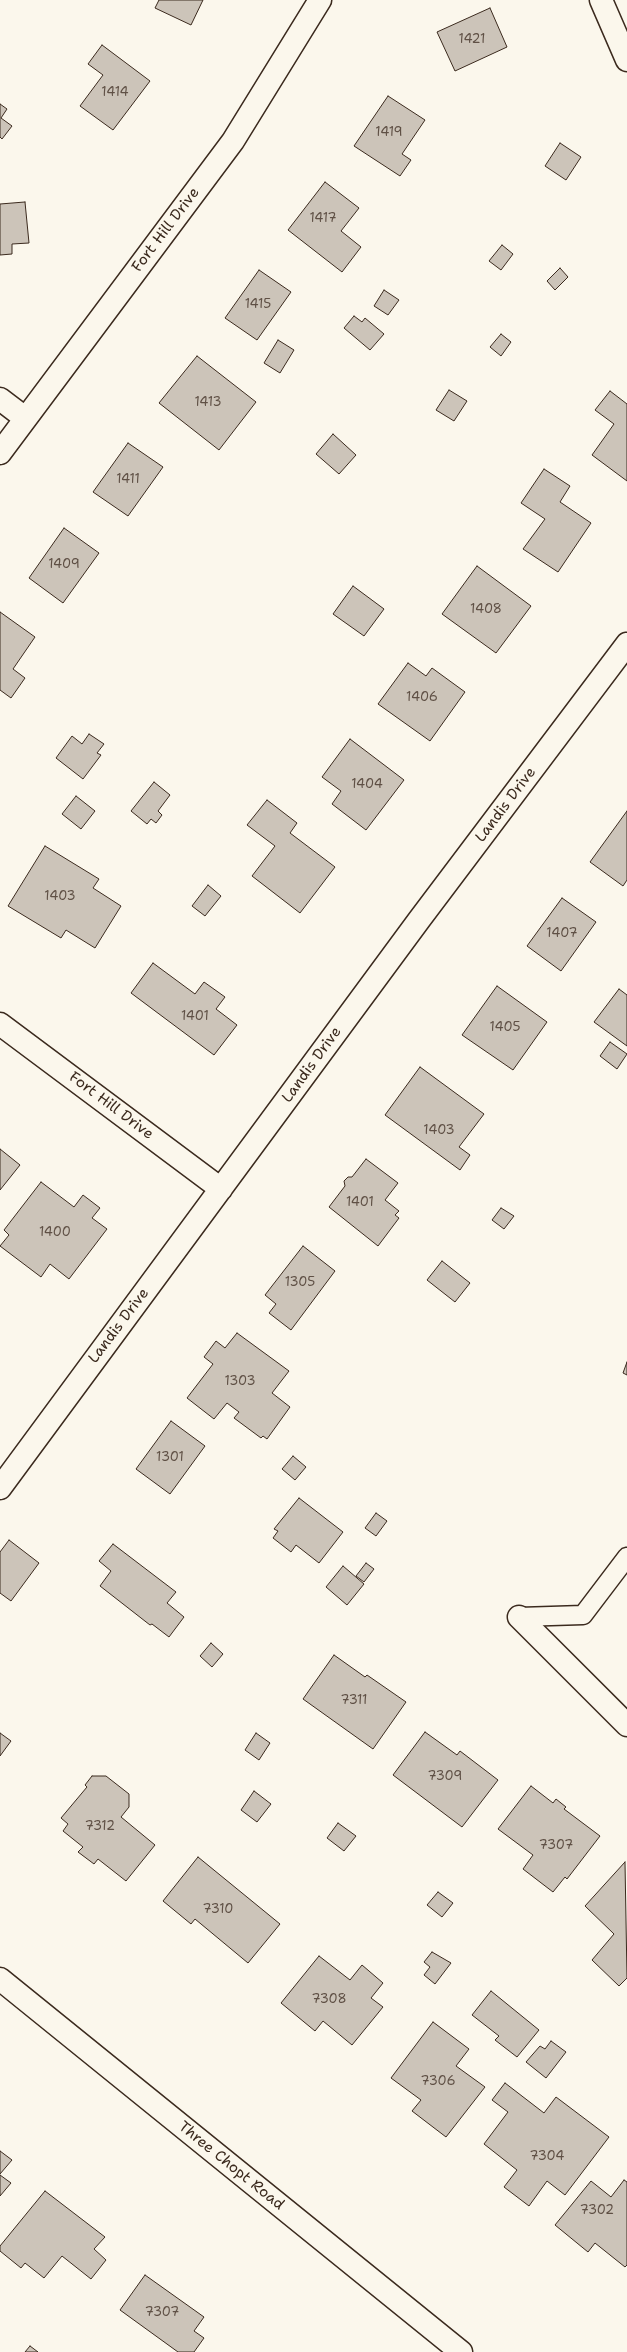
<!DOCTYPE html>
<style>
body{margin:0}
canvas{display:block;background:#fbf7ec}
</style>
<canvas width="627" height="2352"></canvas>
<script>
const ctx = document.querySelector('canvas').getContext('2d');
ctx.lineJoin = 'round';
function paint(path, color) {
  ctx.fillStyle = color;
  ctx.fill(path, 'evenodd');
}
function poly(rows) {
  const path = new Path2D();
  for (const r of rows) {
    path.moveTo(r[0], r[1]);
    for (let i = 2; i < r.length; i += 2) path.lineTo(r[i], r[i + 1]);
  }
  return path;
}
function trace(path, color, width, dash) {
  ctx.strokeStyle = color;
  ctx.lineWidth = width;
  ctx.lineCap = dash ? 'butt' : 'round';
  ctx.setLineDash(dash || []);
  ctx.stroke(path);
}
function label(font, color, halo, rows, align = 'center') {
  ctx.font = font + ' "Shantell Sans",sans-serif';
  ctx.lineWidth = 3.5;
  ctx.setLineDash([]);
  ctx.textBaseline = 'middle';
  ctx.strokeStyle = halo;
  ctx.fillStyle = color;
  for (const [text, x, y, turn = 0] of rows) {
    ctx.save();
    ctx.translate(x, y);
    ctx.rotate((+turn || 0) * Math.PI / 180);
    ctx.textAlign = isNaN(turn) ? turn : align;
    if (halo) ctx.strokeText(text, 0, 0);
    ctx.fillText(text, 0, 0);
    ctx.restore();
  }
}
const building = poly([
 [159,0,203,0,191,25,155,8,159,0],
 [490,8,507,47,455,71,437,32,490,8],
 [102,45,150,81,113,130,80,106,103,75,88,64,102,45],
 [388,96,425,120,402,154,411,160,400,176,354,146,388,96],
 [0,104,7,109,1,118,12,126,2,139,0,137,0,104],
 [560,143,581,157,566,180,545,166,560,143],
 [325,182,359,208,341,231,361,247,342,272,288,230,325,182],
 [25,202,29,243,12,244,12,254,0,255,0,204,25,202],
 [502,245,513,254,501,270,489,261,502,245],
 [560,268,568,277,555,290,547,281,560,268],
 [259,270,291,292,257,340,225,318,259,270],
 [384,290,399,300,388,315,374,306,384,290],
 [354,316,362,322,365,318,384,334,370,350,344,328,354,316],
 [501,334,511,342,501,356,490,347,501,334],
 [278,340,294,350,280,373,264,363,278,340],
 [197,356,256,402,219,450,159,403,197,356],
 [449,390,467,401,454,421,436,410,449,390],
 [610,391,627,404,627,481,592,455,614,424,595,410,610,391],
 [333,434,356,455,339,474,316,454,333,434],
 [128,443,163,467,128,516,93,492,128,443],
 [544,469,570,486,560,502,591,523,558,572,523,549,545,519,521,503,544,469],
 [64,528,99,553,63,603,29,578,64,528],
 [477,566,531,606,496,653,442,614,477,566],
 [353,586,384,609,364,636,333,614,353,586],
 [0,612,35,637,13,669,25,678,11,698,0,690,0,612],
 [408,663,426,676,432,668,465,692,430,741,378,704,408,663],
 [89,734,104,744,97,753,101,755,83,779,56,758,72,736,82,744,89,734],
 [350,739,404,780,366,830,332,804,341,791,322,777,350,739],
 [154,782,170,795,158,811,162,815,156,823,151,819,147,824,131,811,154,782],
 [76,796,95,811,81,829,62,814,76,796],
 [267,800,297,823,290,833,335,867,300,913,252,876,275,846,247,825,267,800],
 [627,811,627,880,623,886,590,862,627,811],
 [45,846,99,879,93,888,121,906,95,948,66,930,61,938,8,906,45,846],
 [208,885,221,896,205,916,192,906,208,885],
 [562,898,596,922,561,971,527,946,562,898],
 [153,963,195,994,204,982,225,997,216,1009,237,1025,214,1055,131,993,153,963],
 [497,986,547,1022,513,1070,462,1035,497,986],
 [619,989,627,995,627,1046,594,1022,619,989],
 [610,1042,627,1054,617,1069,600,1056,610,1042],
 [420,1067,484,1114,459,1147,470,1155,460,1170,385,1115,420,1067],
 [0,1149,20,1165,0,1190,0,1149],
 [366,1159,398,1183,385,1200,399,1211,395,1215,399,1218,378,1246,329,1207,345,1186,344,1181,348,1177,352,1177,366,1159],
 [41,1182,74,1207,83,1195,100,1208,92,1218,107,1229,69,1279,50,1264,41,1277,0,1246,9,1235,4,1230,41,1182],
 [501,1208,514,1216,504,1229,492,1220,501,1208],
 [303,1246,335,1271,291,1330,269,1313,276,1304,265,1295,303,1246],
 [442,1261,470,1283,455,1302,427,1280,442,1261],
 [237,1333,289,1371,272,1393,290,1407,267,1439,263,1436,261,1438,234,1418,239,1412,227,1403,214,1419,187,1398,213,1364,204,1357,216,1341,225,1348,237,1333],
 [627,1362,627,1375,623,1373,627,1362],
 [171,1421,205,1446,170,1494,136,1469,171,1421],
 [293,1456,306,1467,295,1480,282,1469,293,1456],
 [299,1498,343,1532,319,1563,296,1545,291,1552,273,1538,278,1531,274,1529,299,1498],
 [376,1513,387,1521,376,1536,365,1528,376,1513],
 [9,1540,39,1563,11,1601,0,1593,0,1552,9,1540],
 [113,1544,176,1592,167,1603,184,1617,169,1637,152,1624,150,1625,100,1586,111,1571,99,1561,113,1544],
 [366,1563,374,1569,364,1582,356,1576,366,1563],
 [343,1566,364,1584,347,1605,326,1587,343,1566],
 [211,1643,223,1654,212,1667,200,1656,211,1643],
 [334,1655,365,1677,367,1675,406,1702,373,1749,303,1699,334,1655],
 [425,1732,457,1755,460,1751,498,1780,462,1827,393,1775,425,1732],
 [0,1733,11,1741,0,1756,0,1733],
 [256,1733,270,1743,259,1760,245,1750,256,1733],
 [92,1776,106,1776,129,1794,129,1807,121,1817,155,1845,126,1881,98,1859,94,1864,78,1852,83,1847,63,1831,68,1824,61,1818,87,1787,85,1785,92,1776],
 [531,1786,553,1803,556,1799,566,1807,564,1809,600,1836,567,1879,565,1877,553,1892,523,1869,533,1855,498,1829,531,1786],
 [254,1791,271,1804,257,1822,241,1810,254,1791],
 [338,1823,356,1836,344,1851,327,1838,338,1823],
 [198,1857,280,1924,248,1963,195,1919,191,1924,163,1901,198,1857],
 [625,1862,627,1978,619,1986,592,1960,614,1934,585,1906,625,1862],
 [438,1892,453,1903,442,1917,427,1905,438,1892],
 [432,1952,451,1963,435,1984,424,1975,430,1967,424,1962,432,1952],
 [319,1956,350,1980,362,1965,383,1983,371,1998,383,2007,352,2045,323,2021,315,2031,281,2003,319,1956],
 [491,1991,539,2030,517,2057,495,2040,499,2036,472,2015,491,1991],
 [433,2022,469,2049,456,2066,485,2087,446,2137,412,2111,421,2100,391,2078,433,2022],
 [551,2041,566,2052,546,2078,526,2062,540,2046,545,2049,551,2041],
 [505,2083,544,2113,556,2097,609,2137,565,2195,547,2181,529,2206,504,2187,517,2170,484,2144,508,2112,492,2100,505,2083],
 [0,2151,12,2160,0,2174,0,2151],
 [0,2175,11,2183,0,2196,0,2175],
 [624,2180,627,2182,627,2265,625,2267,595,2243,588,2252,555,2225,591,2181,611,2197,624,2180],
 [45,2191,105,2237,94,2249,106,2260,91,2279,62,2256,44,2278,25,2263,21,2268,0,2251,0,2246,45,2191],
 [145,2275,204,2317,194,2331,204,2338,194,2352,178,2352,120,2310,145,2275],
 [30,2346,38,2352,25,2352,30,2346]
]);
paint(building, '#ccc4b9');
trace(building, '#3b2a1e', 1);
const lane = poly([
 [519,1617,583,1615,627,1557]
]);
const street = poly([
 [601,0,627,60],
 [0,399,25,418],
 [0,453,233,141,320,0],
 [0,1024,221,1189],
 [0,1488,419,920,627,644],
 [519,1617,627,1725]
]);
const secondary = poly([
 [0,1979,461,2352]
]);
trace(lane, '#3b2a1e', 21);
trace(street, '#3b2a1e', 25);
trace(secondary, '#3b2a1e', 25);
trace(lane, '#fbf7ec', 18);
trace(street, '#fbf7ec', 22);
trace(secondary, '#fbf7ec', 22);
label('13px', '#5f5045', null, [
 ["1421",472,40],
 ["1414",115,93],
 ["1419",389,133],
 ["1417",323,219],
 ["1415",258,305],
 ["1413",208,403],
 ["1411",128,480],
 ["1409",64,565],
 ["1408",486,610],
 ["1406",422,698],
 ["1404",367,785],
 ["1403",60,897],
 ["1407",562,934],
 ["1401",195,1017],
 ["1405",505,1028],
 ["1403",439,1131],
 ["1401",360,1203],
 ["1400",55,1233],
 ["1305",300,1283],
 ["1303",240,1382],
 ["1301",170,1458],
 ["7311",354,1701],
 ["7309",445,1777],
 ["7312",100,1827],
 ["7307",556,1846],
 ["7310",218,1910],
 ["7308",329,2000],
 ["7306",438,2082],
 ["7304",547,2157],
 ["7302",597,2211],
 ["7307",162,2313]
]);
label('15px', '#3b2a1e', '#fbf7ec', [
 ["Fort Hill Drive",166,230,-53],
 ["Landis Drive",506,805,-53],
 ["Landis Drive",312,1065,-54],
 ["Fort Hill Drive",111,1106,37],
 ["Landis Drive",119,1326,-53],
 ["Three Chopt Road",231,2166,39]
]);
</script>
